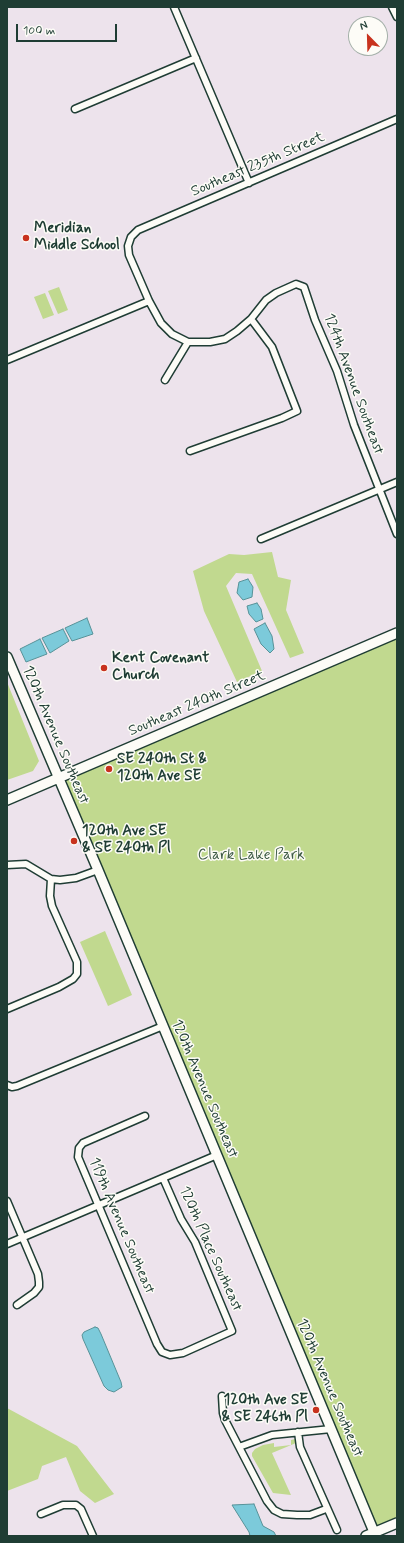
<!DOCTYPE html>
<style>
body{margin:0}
#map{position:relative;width:404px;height:1543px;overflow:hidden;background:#ede3ec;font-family:Mynerve,sans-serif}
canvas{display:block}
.frame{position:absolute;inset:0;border:8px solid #1f3d34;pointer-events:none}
.north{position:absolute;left:348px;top:16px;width:40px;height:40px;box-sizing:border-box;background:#fdfcf7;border:1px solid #a4b0a9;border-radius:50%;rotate:337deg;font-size:11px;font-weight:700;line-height:16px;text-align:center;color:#1f3d34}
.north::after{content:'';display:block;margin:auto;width:14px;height:18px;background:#c8321e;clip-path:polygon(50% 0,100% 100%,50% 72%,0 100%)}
.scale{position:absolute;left:16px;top:24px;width:101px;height:18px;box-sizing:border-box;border:2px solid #1f3d34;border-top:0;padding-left:5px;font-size:12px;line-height:14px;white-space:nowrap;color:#1f3d34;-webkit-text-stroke:3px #fdfcf7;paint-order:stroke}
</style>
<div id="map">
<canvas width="404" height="1543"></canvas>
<div class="frame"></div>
<div class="north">N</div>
<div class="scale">100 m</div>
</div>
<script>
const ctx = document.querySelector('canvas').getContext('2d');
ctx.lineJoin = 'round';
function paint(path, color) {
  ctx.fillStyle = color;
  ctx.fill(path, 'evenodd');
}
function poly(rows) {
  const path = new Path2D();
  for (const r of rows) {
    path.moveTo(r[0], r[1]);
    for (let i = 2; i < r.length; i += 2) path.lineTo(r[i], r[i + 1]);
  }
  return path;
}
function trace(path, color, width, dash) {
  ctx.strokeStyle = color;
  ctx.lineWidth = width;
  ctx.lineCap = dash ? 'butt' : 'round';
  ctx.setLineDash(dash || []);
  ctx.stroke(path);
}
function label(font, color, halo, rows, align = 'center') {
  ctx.font = font + ' Mynerve,sans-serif';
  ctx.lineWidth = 3;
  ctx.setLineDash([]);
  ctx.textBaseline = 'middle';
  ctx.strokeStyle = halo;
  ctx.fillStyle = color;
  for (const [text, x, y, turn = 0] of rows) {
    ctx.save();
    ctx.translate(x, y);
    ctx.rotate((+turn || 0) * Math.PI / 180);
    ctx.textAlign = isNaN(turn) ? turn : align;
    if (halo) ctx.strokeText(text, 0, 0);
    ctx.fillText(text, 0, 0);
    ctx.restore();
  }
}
paint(poly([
 [59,287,68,310,58,314,48,291],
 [45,293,54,315,43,319,34,297],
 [272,552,278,577,291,580,286,610,304,653,290,658,252,574,236,573,226,586,262,671,237,682,204,611,193,571,229,554,244,555],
 [397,633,397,1523,374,1532,58,778],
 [7,682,39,761,33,771,7,780],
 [105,931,132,995,108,1006,80,942],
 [7,1408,77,1446,114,1494,95,1503,80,1491,66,1457,42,1466,38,1479,7,1491],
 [295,1439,296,1443,272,1453,291,1495,273,1493,252,1456,252,1453,255,1449,263,1445,274,1443,274,1447,291,1445,291,1440]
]), '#c1d98f');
const water = poly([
 [248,579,253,587,252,597,243,600,237,593,239,582,248,579],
 [257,603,261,609,263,619,256,622,249,614,247,606,257,603],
 [87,618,93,634,72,641,65,628,87,618],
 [265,623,272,636,274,649,270,653,261,644,254,629,265,623],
 [63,629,69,641,50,653,42,638,63,629],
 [40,639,47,654,26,662,20,649,40,639],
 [95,1327,98,1328,101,1334,121,1382,122,1387,114,1392,108,1390,104,1386,83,1339,82,1335,84,1332,95,1327],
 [254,1504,263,1526,274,1532,276,1536,250,1536,249,1532,232,1505,254,1504]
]);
paint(water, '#7ccada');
trace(water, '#579298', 1);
const street = poly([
 [174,7,249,183],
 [392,7,397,17],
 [75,109,196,58],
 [397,119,138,230,131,237,128,246,129,255,149,301,161,323,172,334,188,342,210,342,225,339,237,331,251,319,266,300,276,293,296,284,304,287,315,320,337,371,354,425,397,534],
 [7,360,149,301],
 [165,380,188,342],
 [190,451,282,418,297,411,272,347,251,319],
 [261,539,397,482],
 [7,865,26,864,51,879,60,880,76,878,98,870],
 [7,1009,59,987,73,979,77,974,77,962,52,906,50,896,51,879],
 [7,1085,12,1087,17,1086,163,1026],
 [145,1116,83,1143,79,1148,78,1157,157,1344,162,1352,170,1355,183,1353,232,1331,195,1242,181,1219,163,1178],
 [7,1201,38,1274,39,1282,39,1287,34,1293,17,1305],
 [7,1244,217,1155],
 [222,1396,223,1413,225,1420,267,1501,274,1510,282,1514,297,1515,310,1515,326,1509],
 [298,1432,300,1447,337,1530],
 [239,1447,272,1435,331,1429],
 [41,1514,63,1505,76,1505,81,1509,93,1536]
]);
const secondary = poly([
 [7,657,98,870,374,1532],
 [7,800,397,633],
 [366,1536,397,1523]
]);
trace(street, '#1f3d34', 9);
trace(secondary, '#1f3d34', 12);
trace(street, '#fdfcf7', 6);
trace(secondary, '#fdfcf7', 9);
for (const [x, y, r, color] of [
 [26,238,4,"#c8321e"],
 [104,668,4,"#c8321e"],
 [109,769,4,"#c8321e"],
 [74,841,4,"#c8321e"],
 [316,1410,4,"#c8321e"]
]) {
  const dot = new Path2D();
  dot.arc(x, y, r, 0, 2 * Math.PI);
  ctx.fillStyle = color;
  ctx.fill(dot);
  trace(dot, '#fdfcf7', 1.5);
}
label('15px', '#1f3d34', '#fdfcf7', [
 ["Southeast 235th Street",258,165,-23],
 ["124th Avenue Southeast",353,384,70],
 ["Southeast 240th Street",197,704,-23],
 ["120th Avenue Southeast",55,735,67],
 ["120th Avenue Southeast",204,1089,67],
 ["119th Avenue Southeast",121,1226,67],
 ["120th Place Southeast",210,1249,66],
 ["120th Avenue Southeast",329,1388,67]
]);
label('bold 15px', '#1f3d34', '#fdfcf7', [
 ["Meridian",34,229],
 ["Middle School",34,246],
 ["Kent Covenant",112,659],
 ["Church",112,676],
 ["SE 240th St &",117,760],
 ["120th Ave SE",117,777],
 ["120th Ave SE",82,832],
 ["& SE 240th Pl",82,849],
 ["120th Ave SE",308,1401,"right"],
 ["& SE 246th Pl",308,1418,"right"]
], 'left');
label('15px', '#3f5c46', '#fdfcf7', [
 ["Clark Lake Park",251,856]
]);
</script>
